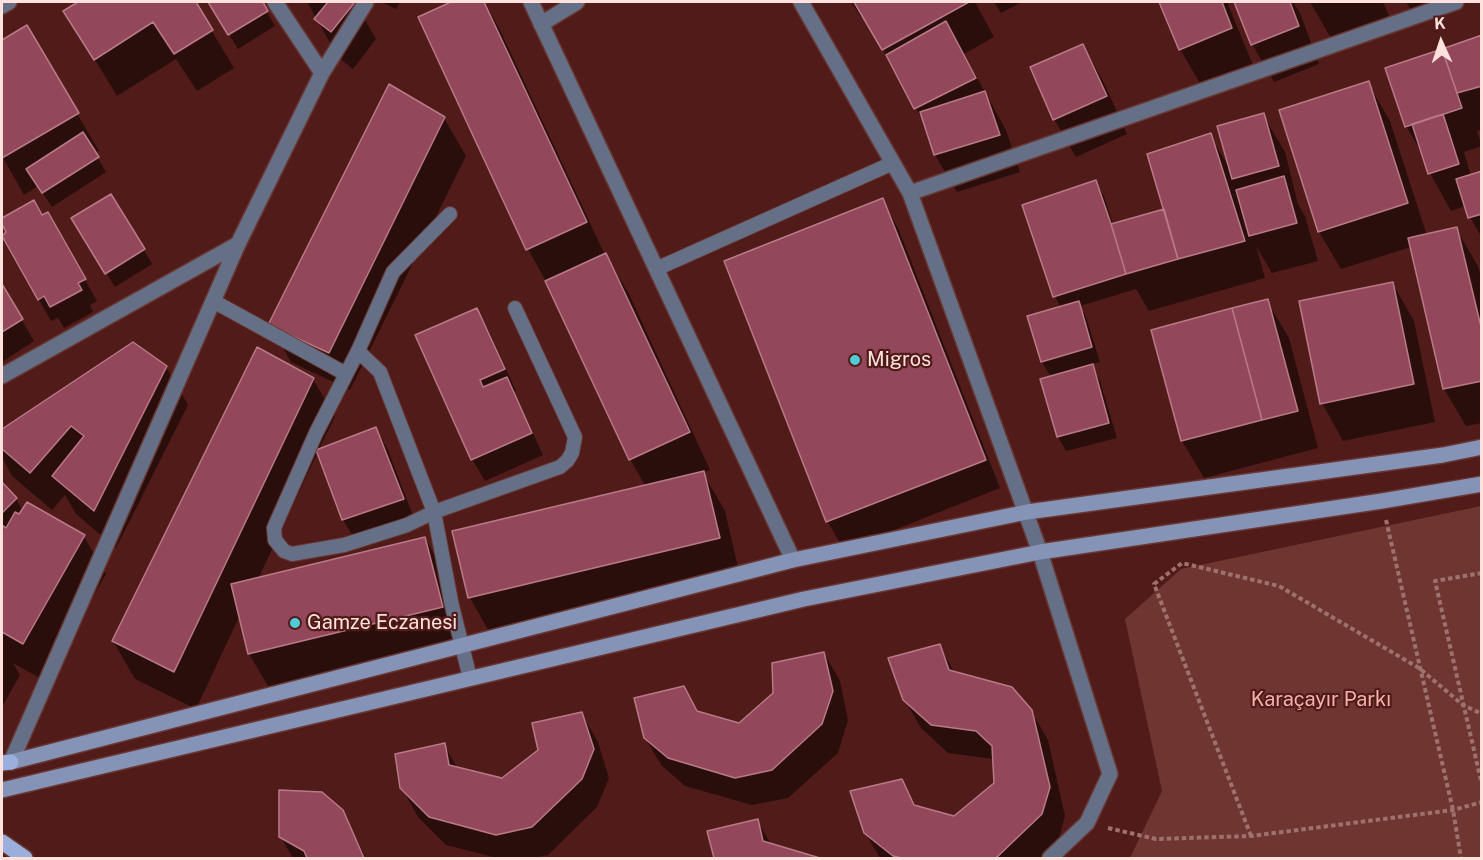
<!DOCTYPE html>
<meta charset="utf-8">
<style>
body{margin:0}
#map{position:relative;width:1483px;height:860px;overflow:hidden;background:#501b18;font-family:"Public Sans",sans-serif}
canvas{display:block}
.frame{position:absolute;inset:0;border:3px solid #ffe2de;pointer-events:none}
.north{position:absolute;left:1411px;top:12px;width:60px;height:60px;-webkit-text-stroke:4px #501b18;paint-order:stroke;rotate:357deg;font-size:16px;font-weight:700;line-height:24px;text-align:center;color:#ffe2de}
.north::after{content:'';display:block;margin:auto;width:21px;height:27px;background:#ffe2de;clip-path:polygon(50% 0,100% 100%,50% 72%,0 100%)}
</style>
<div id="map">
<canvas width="1483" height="860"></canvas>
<div class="frame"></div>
<div class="north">K</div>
</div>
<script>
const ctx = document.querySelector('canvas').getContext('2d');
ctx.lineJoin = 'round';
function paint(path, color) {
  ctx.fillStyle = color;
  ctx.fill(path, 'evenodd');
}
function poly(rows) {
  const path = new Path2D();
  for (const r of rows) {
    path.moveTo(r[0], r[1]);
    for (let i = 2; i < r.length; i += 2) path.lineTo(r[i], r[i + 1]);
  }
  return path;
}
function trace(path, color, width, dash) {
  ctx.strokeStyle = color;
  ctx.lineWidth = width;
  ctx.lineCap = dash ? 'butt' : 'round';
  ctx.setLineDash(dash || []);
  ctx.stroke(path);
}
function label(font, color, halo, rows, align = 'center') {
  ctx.font = font + ' "Public Sans",sans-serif';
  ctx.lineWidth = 4.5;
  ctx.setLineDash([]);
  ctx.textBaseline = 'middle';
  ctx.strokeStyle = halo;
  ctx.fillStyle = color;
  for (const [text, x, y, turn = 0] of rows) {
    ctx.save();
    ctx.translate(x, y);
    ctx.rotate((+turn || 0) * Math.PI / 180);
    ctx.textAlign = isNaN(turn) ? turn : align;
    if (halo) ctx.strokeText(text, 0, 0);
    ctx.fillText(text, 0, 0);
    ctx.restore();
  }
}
paint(poly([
 [1481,506,1481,858,1130,858,1162,791,1125,619,1181,569]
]), '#6f3631');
paint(poly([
 [81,2,194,2,234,68,197,91,176,59,117,96,65,11],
 [209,2,261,2,275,26,238,49],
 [307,2,355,2,376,39,353,69,338,57],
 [381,2,400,2,396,9],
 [455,2,484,2,499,28,605,255,628,292,710,470,703,473,725,511,740,576,491,635,470,598,454,532,646,487,630,459,549,287,528,249,420,17],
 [851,2,975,2,994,37,964,54,1006,130,1020,172,957,192,935,155,928,130,898,75,864,16,861,17],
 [994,2,1022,2,1001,13],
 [1160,2,1227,2,1253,65,1202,87,1180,49],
 [1236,2,1293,2,1300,13,1319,64,1274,82,1252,44],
 [1310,2,1383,2,1389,16,1332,40],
 [1406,2,1455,2,1414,15],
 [26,27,99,151,95,153,106,172,52,207,38,186,24,195,2,156,2,42],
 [1482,37,1482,129,1477,131,1482,146,1464,152,1471,176,1482,172,1482,238,1470,217,1466,206,1451,211,1430,173,1425,158,1406,126,1387,69],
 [1083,45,1104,83,1127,134,1076,157,1054,119],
 [1368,83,1390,121,1427,236,1456,229,1478,266,1482,281,1482,423,1466,426,1444,389,1411,247,1341,269,1319,232,1280,111],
 [1263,115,1285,152,1298,204,1305,216,1318,261,1272,273,1256,246,1265,278,1149,311,1136,289,1080,306,1086,317,1100,362,1091,364,1100,381,1117,438,1066,451,1058,437,1051,377,1042,362,1029,317,1061,308,1055,296,1095,182,1104,196,1113,224,1166,210,1210,135,1230,169],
 [444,118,466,156,350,390,291,362,270,325],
 [882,200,898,228,1000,488,844,550,828,522,726,261],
 [33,202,42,217,48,214,97,301,90,305,93,312,64,328,58,318,51,321,3,236,8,233,2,219],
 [81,233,144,250,152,264,115,287],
 [1393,284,1414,321,1435,422,1343,441,1322,403],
 [2,287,34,341,2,362],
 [1267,301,1289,338,1318,448,1204,478,1182,441],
 [477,309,489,331,516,391,514,392,543,455,485,481,472,459],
 [133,344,166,367,188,405,116,548,76,514,65,495,52,510,12,476,2,457,2,431],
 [313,379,335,417,318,451,376,429,388,450,415,521,356,541,343,520,318,452,258,579,425,538,446,576,463,645,271,691,249,654,240,615,196,709,135,679,113,641],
 [2,484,16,499,23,511,84,537,106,574,45,681,13,663,20,675,2,707],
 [939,646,955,673,1031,711,1048,740,1065,816,1058,842,1040,858,880,858,865,832,901,781,916,807,955,817,996,783,993,759,948,753,921,728,904,699],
 [824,653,840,681,848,720,838,753,788,798,752,805,685,786,662,766,645,738,697,713,740,725],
 [582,714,598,742,609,778,597,807,548,855,532,858,497,858,446,845,418,817,402,788,444,745,458,769,503,780],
 [342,811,366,858,293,858,280,836],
 [757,820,772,846,815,858,715,858,709,832]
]), '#0007');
const building = poly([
 [78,2,196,2,213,30,174,54,153,22,94,60,63,11,78,2],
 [208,2,263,2,268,11,228,35,208,2],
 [328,2,355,2,331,32,314,19,328,2],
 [451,2,484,2,587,222,526,250,418,17,451,2],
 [854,2,969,2,882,50,854,2],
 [1159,2,1222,2,1232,28,1179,50,1159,2],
 [1234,2,1290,2,1299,26,1251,45,1234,2],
 [946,21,976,78,914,109,886,55,946,21],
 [27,25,79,113,2,158,2,40,27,25],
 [1482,35,1482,86,1457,93,1442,49,1482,35],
 [1083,44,1107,96,1053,120,1030,67,1083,44],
 [1442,49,1462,108,1405,127,1385,68,1442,49],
 [1369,81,1408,203,1318,232,1279,110,1369,81],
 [389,84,445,117,329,353,268,325,389,84],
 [985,91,1000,135,934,155,920,112,985,91],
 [1264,113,1279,166,1232,179,1217,126,1264,113],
 [1443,114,1459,164,1428,174,1412,124,1443,114],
 [83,132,99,157,42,193,26,169,83,132],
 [1211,133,1245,241,1178,259,1147,154,1211,133],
 [1482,171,1482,214,1468,218,1456,179,1482,171],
 [1284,176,1297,223,1249,236,1236,190,1284,176],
 [1096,180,1111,224,1126,274,1053,297,1022,205,1096,180],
 [111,194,145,249,105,274,71,218,111,194],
 [883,198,986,460,826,522,724,261,883,198],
 [34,200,42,215,48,212,86,279,78,283,82,290,50,307,44,296,38,300,2,236,6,232,2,224,2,218,34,200],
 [1164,209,1178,259,1126,274,1111,224,1164,209],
 [1457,227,1482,331,1482,381,1443,389,1408,238,1457,227],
 [606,253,690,432,629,460,545,281,606,253],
 [1393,282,1414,384,1320,404,1299,301,1393,282],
 [2,284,23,319,2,332,2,284],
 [1268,299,1298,411,1262,420,1232,308,1268,299],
 [1079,301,1092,347,1041,362,1027,316,1079,301],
 [477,308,505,369,480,380,483,387,507,377,532,433,471,460,415,335,477,308],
 [1232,308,1262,420,1181,441,1151,330,1232,308],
 [133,342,167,366,94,511,52,476,84,436,71,426,30,473,2,449,2,429,133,342],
 [257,347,314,378,174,672,112,641,257,347],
 [1093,364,1109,423,1057,437,1040,379,1093,364],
 [376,427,404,499,342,520,316,450,376,427],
 [704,471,720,538,468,598,452,531,704,471],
 [2,482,17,498,2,513,2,482],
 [27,502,85,535,23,644,2,632,2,525,6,528,15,512,19,514,27,502],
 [425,537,443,607,248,654,231,584,425,537],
 [940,644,949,670,1012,687,1032,710,1050,787,1042,814,996,858,902,858,893,856,864,833,850,791,902,779,914,805,954,816,994,783,992,746,976,731,931,725,903,700,888,658,940,644],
 [824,652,833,691,822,724,772,770,735,778,668,758,644,738,634,698,684,686,697,711,739,723,773,693,772,663,824,652],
 [582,712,594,749,582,779,532,827,496,835,429,817,400,788,395,754,445,743,449,765,502,778,538,750,532,723,582,712],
 [279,790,322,792,343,810,364,858,307,858,304,851,279,837,279,790],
 [758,819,763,841,820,858,714,858,707,831,758,819]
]);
paint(building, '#93475a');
trace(building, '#b97a87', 1.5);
const service = poly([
 [450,214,393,272,358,351,316,433,274,528,275,540,284,551,292,554,344,545,407,525,434,512,560,467,567,461,572,453,575,437,515,308],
 [656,269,893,163],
 [213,301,346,374],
 [358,351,380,372,434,512,452,606,470,678]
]);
const pedestrian = poly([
 [541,24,577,2]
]);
const minor = poly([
 [275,2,322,73],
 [531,2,793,560],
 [801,2,910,193,1040,552,1110,774,1087,823,1050,858],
 [2,6,9,2],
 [910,193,1456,2],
 [2,376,238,244],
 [11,762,238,244,322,73,366,2]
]);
const secondary = poly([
 [11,762,793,560,1027,512,1443,455,1482,447],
 [2,790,804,599,1040,552,1382,501,1482,484]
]);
const primary = poly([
 [2,763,11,762],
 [2,842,25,858]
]);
trace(service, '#683734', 16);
trace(pedestrian, '#683734', 18);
trace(minor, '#683734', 18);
trace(secondary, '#683734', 18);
trace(primary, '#683734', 18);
trace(poly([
 [1386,520,1453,810,1461,858],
 [1482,573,1435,581,1482,785],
 [1108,828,1156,839,1251,836,1453,810,1482,802],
 [1251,836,1154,584,1182,563,1279,586,1419,668,1463,705,1482,714]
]), '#9c716e', 4, [4.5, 3]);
trace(service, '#656f85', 14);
trace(pedestrian, '#656f85', 15);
trace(minor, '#656f85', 15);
trace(secondary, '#8493b6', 15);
trace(primary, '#9bafdc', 15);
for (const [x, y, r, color] of [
 [855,360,6,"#52cbd9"],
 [295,623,6,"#52cbd9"]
]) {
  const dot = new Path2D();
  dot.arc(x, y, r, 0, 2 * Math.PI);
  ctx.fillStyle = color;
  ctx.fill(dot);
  trace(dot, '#501b18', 2);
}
label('20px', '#ffe2de', '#501b18', [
 ["Migros",867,360],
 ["Gamze Eczanesi",307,623]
], 'left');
label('20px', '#f5b1aa', '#501b18', [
 ["Karaçayır Parkı",1321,700]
]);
</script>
